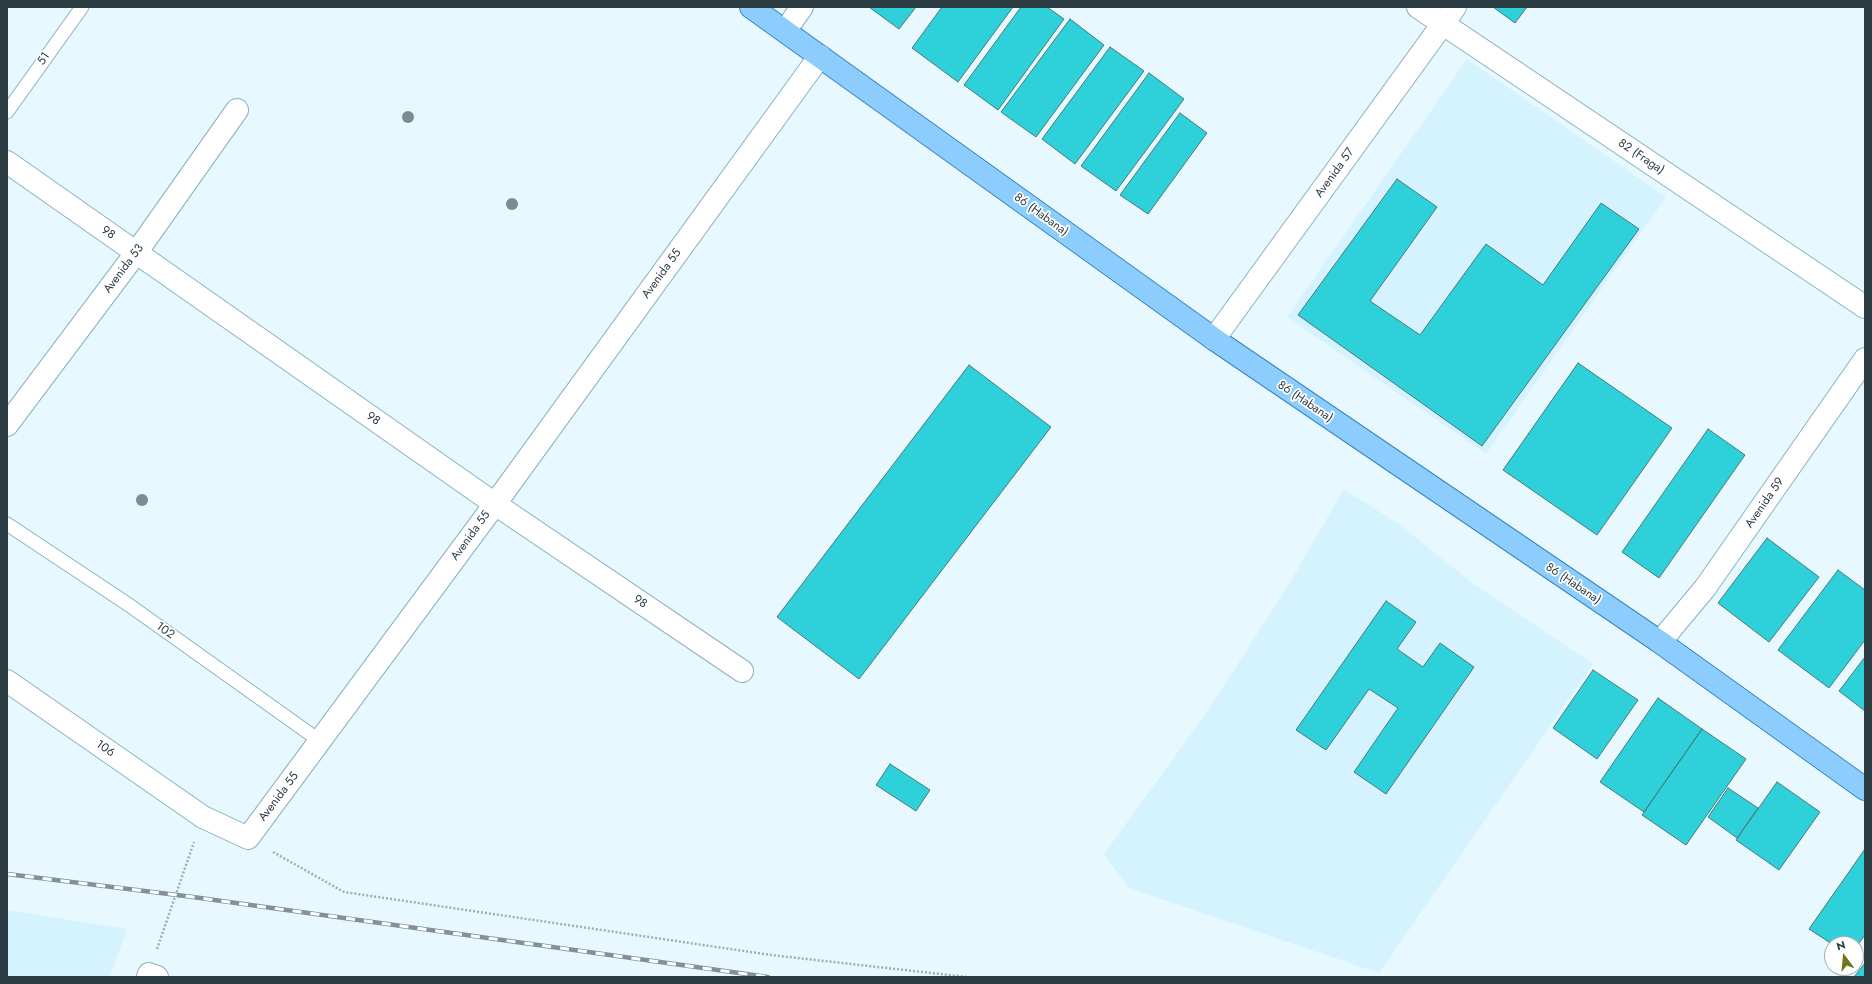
<!DOCTYPE html>
<style>
body{margin:0}
#map{position:relative;width:1872px;height:984px;overflow:hidden;background:#e7f8ff;font-family:Jost,sans-serif}
canvas{display:block}
.frame{position:absolute;inset:0;border:8px solid #2b3c43;pointer-events:none}
.north{position:absolute;left:1824px;top:936px;width:40px;height:40px;box-sizing:border-box;background:#fff;border:1px solid #aab1b4;border-radius:50%;rotate:344deg;font-size:11px;font-weight:700;line-height:16px;text-align:center;color:#2b3c43}
.north::after{content:'';display:block;margin:auto;width:14px;height:18px;background:#74741a;clip-path:polygon(50% 0,100% 100%,50% 72%,0 100%)}
</style>
<div id="map">
<canvas width="1872" height="984"></canvas>
<div class="frame"></div>
<div class="north">N</div>
</div>
<script>
const ctx = document.querySelector('canvas').getContext('2d');
ctx.lineJoin = 'round';
function paint(path, color) {
  ctx.fillStyle = color;
  ctx.fill(path, 'evenodd');
}
function poly(rows) {
  const path = new Path2D();
  for (const r of rows) {
    path.moveTo(r[0], r[1]);
    for (let i = 2; i < r.length; i += 2) path.lineTo(r[i], r[i + 1]);
  }
  return path;
}
function trace(path, color, width, dash) {
  ctx.strokeStyle = color;
  ctx.lineWidth = width;
  ctx.lineCap = dash ? 'butt' : 'round';
  ctx.setLineDash(dash || []);
  ctx.stroke(path);
}
function label(font, color, halo, rows, align = 'center') {
  ctx.font = font + ' Jost,sans-serif';
  ctx.lineWidth = 3.5;
  ctx.setLineDash([]);
  ctx.textBaseline = 'middle';
  ctx.strokeStyle = halo;
  ctx.fillStyle = color;
  for (const [text, x, y, turn = 0] of rows) {
    ctx.save();
    ctx.translate(x, y);
    ctx.rotate((+turn || 0) * Math.PI / 180);
    ctx.textAlign = isNaN(turn) ? turn : align;
    if (halo) ctx.strokeText(text, 0, 0);
    ctx.fillText(text, 0, 0);
    ctx.restore();
  }
}
paint(poly([
 [1467,59,1666,197,1486,454,1287,317],
 [1344,489,1400,525,1475,585,1593,664,1379,973,1129,888,1104,854,1207,712,1289,584],
 [7,910,127,929,110,977,7,977]
]), '#d5f3ff');
const building = poly([
 [869,7,916,7,899,29,869,7],
 [942,7,1013,7,958,82,912,48,942,7],
 [1021,7,1047,7,1064,19,998,110,964,85,1021,7],
 [1493,7,1527,7,1515,23,1493,7],
 [1070,19,1104,45,1036,137,1001,112,1070,19],
 [1110,47,1144,71,1075,164,1042,139,1110,47],
 [1149,73,1184,99,1116,191,1081,166,1149,73],
 [1180,113,1207,133,1148,214,1120,195,1180,113],
 [1397,179,1437,207,1370,301,1420,335,1486,244,1543,285,1601,203,1639,229,1482,446,1298,315,1397,179],
 [1578,363,1672,428,1597,535,1503,470,1578,363],
 [969,365,1051,427,859,679,777,617,969,365],
 [1708,429,1745,455,1659,578,1622,552,1708,429],
 [1767,538,1819,577,1769,642,1718,603,1767,538],
 [1838,570,1865,590,1865,640,1829,688,1778,650,1838,570],
 [1386,601,1416,622,1397,649,1423,667,1440,643,1474,667,1386,794,1354,772,1398,708,1369,689,1326,750,1296,730,1386,601],
 [1865,657,1865,711,1839,691,1865,657],
 [1593,670,1638,700,1597,759,1553,728,1593,670],
 [1658,698,1702,729,1644,812,1600,782,1658,698],
 [1702,729,1746,759,1686,845,1642,815,1702,729],
 [890,764,930,790,916,811,876,785,890,764],
 [1777,782,1820,812,1779,870,1736,840,1777,782],
 [1728,788,1758,808,1737,838,1708,817,1728,788],
 [1865,849,1865,935,1856,947,1856,944,1832,944,1809,929,1865,849],
 [1865,963,1865,977,1854,977,1865,963]
]);
paint(building, '#2ed1da');
trace(building, '#4b787b', 1);
const service = poly([
 [7,112,82,7],
 [7,524,129,605,320,741]
]);
const minor = poly([
 [1418,7,1865,307],
 [785,31,802,7],
 [7,162,495,504,742,671],
 [1214,339,1455,7],
 [7,425,136,253,237,110],
 [1660,642,1705,588,1865,359],
 [7,681,203,817,248,838,495,504,820,56],
 [148,977,149,974,157,977]
]);
const primary = poly([
 [751,7,1214,339,1660,642,1865,789]
]);
trace(service, '#88b2c1', 15);
trace(minor, '#88b2c1', 24);
trace(primary, '#3985bd', 24);
trace(poly([
 [273,852,344,892,771,955,967,977],
 [157,949,194,842]
]), '#9daeb5', 2.5, [2, 2]);
trace(service, '#fff', 13);
trace(minor, '#fff', 22);
trace(primary, '#8dcdfe', 22);
const rail = poly([
 [7,874,193,897,768,977]
]);
trace(rail, '#809198', 4.5);
trace(rail, '#fff', 3, [9]);
ctx.fillStyle = '#798d94';
for (const [x, y] of [
 [408,117],
 [512,204],
 [142,500]
]) {
  ctx.beginPath();
  ctx.arc(x, y, 6, 0, 2 * Math.PI);
  ctx.fill();
}
label('12px', '#2b3c43', '#fff', [
 ["51",44,59,-55],
 ["82 (Fraga)",1641,157,34],
 ["Avenida 57",1335,173,-54],
 ["86 (Habana)",1041,215,36],
 ["98",108,233,35],
 ["Avenida 53",124,269,-53],
 ["Avenida 55",662,274,-54],
 ["86 (Habana)",1305,402,34],
 ["98",373,419,35],
 ["Avenida 59",1765,503,-55],
 ["Avenida 55",471,536,-54],
 ["86 (Habana)",1573,584,34],
 ["98",640,602,34],
 ["102",165,631,35],
 ["106",105,749,35],
 ["Avenida 55",279,797,-53]
]);
</script>
